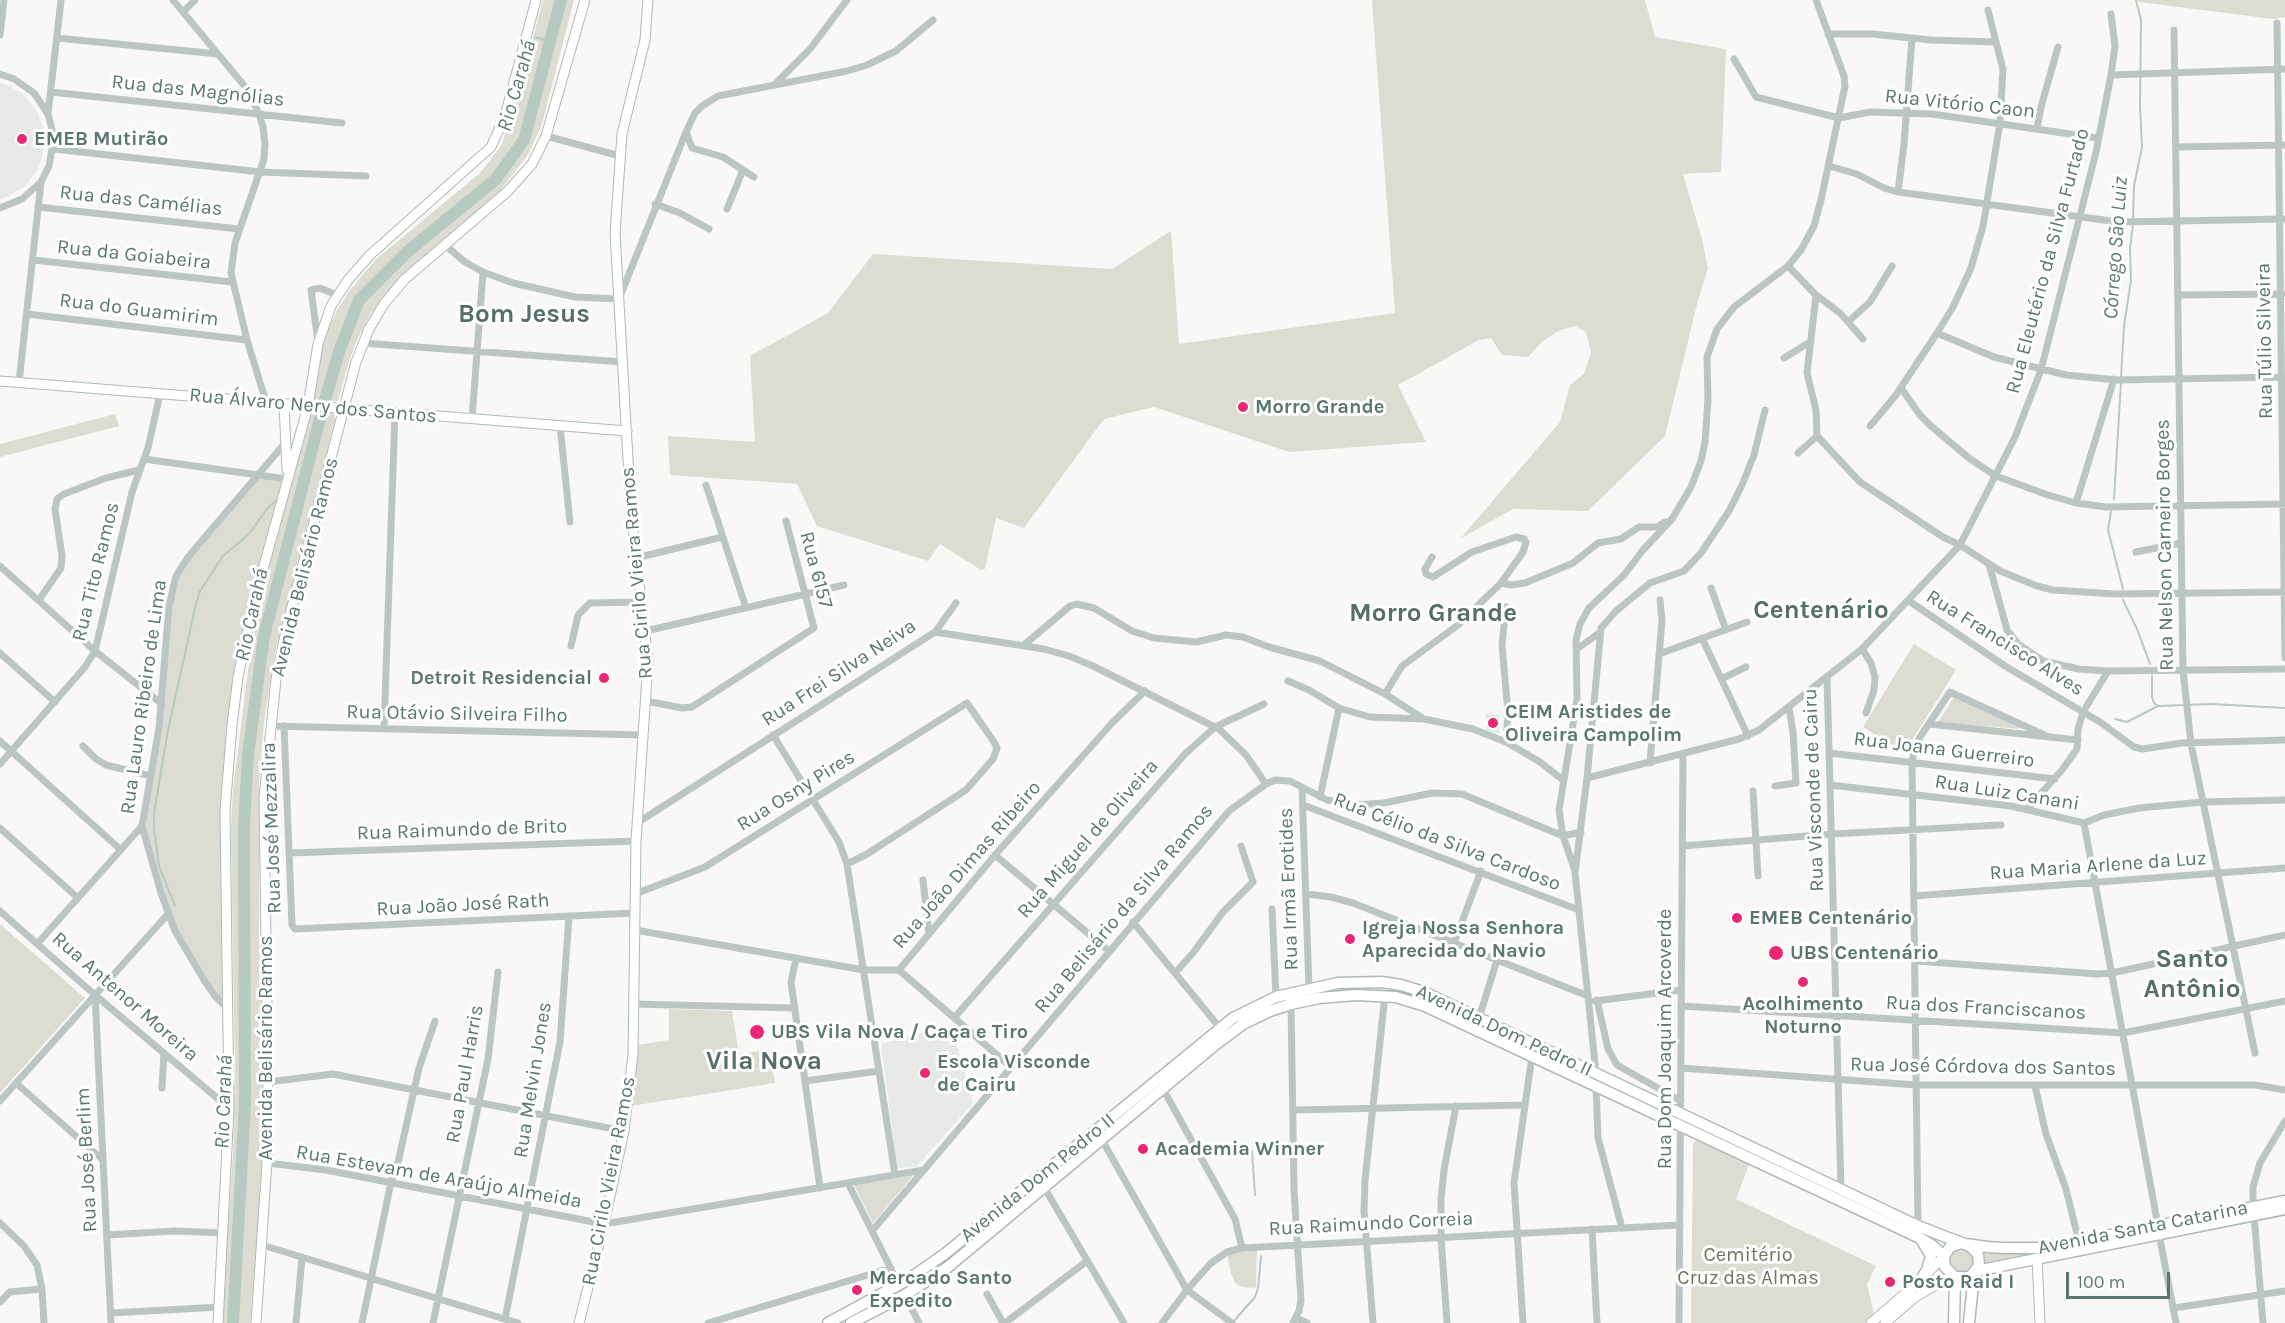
<!DOCTYPE html>
<meta charset="utf-8">
<style>
body{margin:0}
#map{position:relative;width:2285px;height:1323px;overflow:hidden;background:#f9f8f7;font-family:Karla,sans-serif}
canvas{display:block}
.scale{position:absolute;left:2066px;top:1272px;width:104px;height:27px;box-sizing:border-box;border:3px solid #5a7772;border-top:0;padding-left:8px;font-size:18px;line-height:21px;white-space:nowrap;color:#5a7772;-webkit-text-stroke:4px #fff;paint-order:stroke}
</style>
<div id="map">
<canvas width="2285" height="1323"></canvas>
<div class="scale">100 m</div>
</div>
<script>
const ctx = document.querySelector('canvas').getContext('2d');
ctx.lineJoin = 'round';
function paint(path, color) {
  ctx.fillStyle = color;
  ctx.fill(path, 'evenodd');
}
function poly(rows) {
  const path = new Path2D();
  for (const r of rows) {
    if (r.length === 3) {
      path.moveTo(r[0] + r[2], r[1]);
      path.arc(r[0], r[1], r[2], 0, 2 * Math.PI);
      continue;
    }
    path.moveTo(r[0], r[1]);
    for (let i = 2; i < r.length; i += 2) path.lineTo(r[i], r[i + 1]);
  }
  return path;
}
function trace(path, color, width, dash) {
  ctx.strokeStyle = color;
  ctx.lineWidth = width;
  ctx.lineCap = dash ? 'butt' : 'round';
  ctx.setLineDash(dash || []);
  ctx.stroke(path);
}
function label(font, color, halo, rows, align = 'center') {
  ctx.font = font + ' Karla,sans-serif';
  ctx.lineWidth = 6;
  ctx.setLineDash([]);
  ctx.textBaseline = 'middle';
  ctx.strokeStyle = halo;
  ctx.fillStyle = color;
  for (const [text, x, y, turn = 0] of rows) {
    ctx.save();
    ctx.translate(x, y);
    ctx.rotate((+turn || 0) * Math.PI / 180);
    ctx.textAlign = isNaN(turn) ? turn : align;
    if (halo) ctx.strokeText(text, 0, 0);
    ctx.fillText(text, 0, 0);
    ctx.restore();
  }
}
paint(poly([
 [0,83,10,86,26,97,37,112,44,130,44,149,38,169,25,186,7,197,0,199],
 [1486,713,1499,715,1499,734,1486,731],
 [952,1025,973,1103,916,1167,897,1168,881,1044]
]), '#e7e9e7');
paint(poly([
 [543,0,574,0,542,124,528,155,499,192,405,273,386,293,370,315,358,338,349,361,338,401,314,400,318,366,325,338,336,312,350,290,375,260,480,173,501,146,514,110],
 [1372,0,1645,0,1655,37,1726,49,1721,172,1683,174,1702,239,1708,268,1698,300,1665,436,1588,511,1513,509,1460,539,1560,422,1570,385,1584,374,1591,353,1586,332,1575,326,1558,331,1543,341,1528,357,1502,355,1491,338,1479,340,1398,385,1426,442,1289,452,1154,407,1104,419,1024,528,996,518,985,569,981,570,940,544,928,561,817,526,797,484,670,475,668,436,755,442,750,356,828,313,873,254,1112,269,1171,231,1179,344,1395,313],
 [2138,0,2285,0,2285,17,2273,19,2139,2],
 [313,413,334,413,335,420,275,653,264,722,259,784,259,932,264,1076,261,1196,250,1323,222,1323,233,1153,235,1077,231,827,233,789,248,670,262,592,286,497,310,415],
 [115,414,119,426,0,457,0,444],
 [257,475,287,479,252,609,228,768,229,1010,215,996,175,931,142,826,151,776,176,576],
 [1914,644,1956,670,1904,753,1863,727],
 [1954,697,2019,726,2019,729,1938,722],
 [0,924,85,998,0,1093],
 [1367,989,1394,990,1418,996,1672,1118,1419,999,1301,998,1198,1054,950,1259,895,1295,843,1323,839,1323,894,1292,1223,1031,1247,1014,1287,999,1324,992],
 [669,1009,732,1011,739,1054,769,1050,775,1083,631,1106,638,1045,669,1040],
 [1698,1140,1749,1165,1736,1199,1876,1266,1867,1284,1874,1314,1864,1323,1691,1323,1693,1143],
 [913,1176,873,1223,854,1185],
 [1257,1248,1256,1288,1242,1287,1235,1283,1231,1273,1227,1253],
 [1962,1261,12],
 [1977,1249,2000,1254,2033,1254,1982,1268]
]), '#dddcd3');
trace(poly([
 [535,37,551,42],
 [2133,219,2134,186,2142,147,2140,106,2141,20,2136,0],
 [2121,377,2124,326,2131,280,2130,249,2133,224],
 [2114,499,2121,382],
 [2111,511,2108,530,2123,589],
 [2123,600,2137,629,2150,664],
 [2152,676,2152,697,2154,703,2158,706],
 [2115,719,2127,722,2158,706,2212,704,2285,708],
 [175,906,159,866,154,829,154,813,168,730,195,608,200,591,223,556,249,534,267,509,278,499],
 [1252,1151,1255,1195],
 [1234,1321,1255,1297,1258,1288,1261,1256]
]), '#b6cac2', 2);
trace(poly([
 [233,1323,245,1102,244,826,248,755,264,636,323,407,339,352,359,300,406,253,496,179,524,140,561,0]
]), '#b6cac2', 12);
const secondary = poly([
 [0,381,627,431],
 [284,404,287,470],
 [2037,1259,2040,1323],
 [218,1323,229,1108,225,810,232,725,238,677,252,609,308,406,318,344,331,306,348,280,370,255,491,147,505,116,536,0],
 [256,1323,267,1163,268,1082,264,798,276,679,287,626,356,362,369,329,384,304,405,279,508,191,532,164,546,136,585,0],
 [579,1323,604,1224,624,1131,633,1054,636,841,648,662,631,512,615,233,622,134,645,40,648,0],
 [1871,1323,1920,1281,1944,1256],
 [1885,1323,1915,1297,1952,1276]
]);
const primary = poly([
 [1976,1271,2285,1209],
 [1920,1281,1927,1270,1931,1256,1922,1241],
 [828,1323,909,1279,946,1253,1233,1018,1276,997,1338,983,1382,982,1401,985,1424,992,1918,1226,1946,1237,1965,1244,1970,1246,1978,1254,1979,1266,1970,1277,1955,1277,1945,1267,1944,1256,1950,1247,1960,1243,1965,1244,1988,1247,2003,1248,2044,1248,2285,1201],
 [851,1323,905,1295,948,1267,1215,1045,1243,1024,1270,1011,1291,1004,1319,998,1356,995,1396,997,1425,1006,1920,1238,1933,1246,1944,1256],
 [1954,1323,1955,1277],
 [1969,1323,1974,1274]
]);
trace(secondary, '#adbbb8', 11);
trace(primary, '#afbab8', 13);
trace(poly([
 [173,0,247,89,259,114,263,127,265,144,264,159,235,243,231,273,247,340,266,402],
 [1988,10,1996,42],
 [183,12,195,0],
 [2277,23,2285,658],
 [2174,30,2183,670,2191,744,2255,1053],
 [1828,34,1872,34,1931,40,1996,42,2003,69,2000,123,1983,226,1971,268,1953,307,1937,333,1896,395,1870,426],
 [0,35,4,0],
 [57,38,218,54],
 [1734,59,1756,97,1839,118,1870,112,1932,114,2098,138],
 [0,74,14,79,34,93,48,114,54,137,49,166,41,182,22,199,0,208],
 [2111,75,2285,69],
 [775,84,810,49,847,0],
 [51,92,342,123],
 [48,114,61,0],
 [2037,128,2041,107,2058,47],
 [686,132,692,148,723,157,754,177],
 [546,136,620,156],
 [2176,147,2285,145],
 [54,149,261,172,366,176],
 [1829,166,1857,174,1884,188,1898,192,2118,222,2285,219],
 [1898,192,1904,144,1912,38],
 [655,204,680,213,709,229],
 [38,207,239,229],
 [727,209,743,170],
 [445,245,465,262,483,272,513,283,575,297,619,299,686,132,695,113,702,106,718,96,847,71,867,65,896,51,933,20],
 [33,260,232,282],
 [1788,266,1816,295,1840,313,1863,339],
 [1816,295,1807,373,1816,410,1817,436,1860,482,1943,537,1960,545,2000,571,2037,586,2053,590,2115,594,2285,592],
 [2178,295,2282,294],
 [27,314,247,340],
 [1848,322,1870,302,1892,266],
 [1937,333,1994,357,2066,375,2117,380,2284,377],
 [318,342,311,290,320,288,337,295],
 [362,343,623,362],
 [1784,358,1810,342],
 [19,382,41,182],
 [1901,388,1920,415,1931,426,1970,459,1996,476,2048,495,2076,503,2106,507,2285,504],
 [472,419,483,272],
 [560,426,570,522],
 [1798,453,1817,436],
 [144,459,287,479],
 [706,485,746,608],
 [2076,503,2114,379],
 [2136,552,2181,543],
 [636,558,722,537],
 [1989,564,2007,630,2018,644,2043,661,2079,669,2108,671,2285,669],
 [0,566,95,651,162,704],
 [1501,583,1511,585,1525,583,1573,563,1598,543,1621,539,1639,527,1657,527,1665,522],
 [1711,588,1726,630],
 [39,600,61,568,62,556,55,509,57,499,64,494,106,478,139,470],
 [1909,601,2005,666,2100,722,2134,747,2143,749,2182,743,2285,740],
 [646,631,844,585],
 [935,632,956,603],
 [1702,638,1748,736],
 [1024,645,1070,606,1077,604,1094,608,1132,631,1154,638,1196,642,1226,635,1243,637,1269,647,1320,661,1385,694,1424,719,1473,729,1506,742,1540,762,1563,780],
 [571,646,578,615,590,603,641,602],
 [1577,649,1599,633],
 [1862,649,1871,663,1875,677,1874,690,1866,713],
 [0,653,55,702],
 [1659,654,1747,622],
 [1827,677,1841,1189],
 [1721,679,1746,667],
 [1288,681,1309,690,1339,708,1370,717,1424,719],
 [1385,694,1402,666,1458,625,1501,583,1523,552,1526,542,1524,539,1516,537,1472,552,1433,577,1426,574,1425,569,1432,557],
 [646,701,682,708,692,707,814,628,786,521],
 [1929,724,2078,740],
 [270,726,643,735],
 [284,726,292,925,295,929,635,913],
 [384,728,395,413],
 [773,735,839,842,847,864,895,1175],
 [0,741,121,850],
 [1506,742,1508,713,1502,645,1506,607],
 [83,746,96,759,106,765,151,776],
 [1829,753,2055,779],
 [1650,763,1662,620,1660,600],
 [0,764,85,667,95,651,132,492,148,448,160,394],
 [1587,778,1601,628,1616,611,1650,583,1684,571,1701,553,1729,511,1742,485,1754,455,1765,410],
 [1830,785,2011,806,2084,823,2104,815,2139,808,2203,802,2285,800],
 [1775,786,1796,783,1793,732,1789,708],
 [1302,788,1309,988],
 [1753,791,1758,876],
 [1320,797,1339,708],
 [1303,805,1579,910],
 [2027,809,2062,770,2077,749,2078,729,2083,712,2108,671],
 [637,823,935,632,1044,649,1069,656,1093,666,1219,729,1246,755,1266,784],
 [2084,823,2158,1226],
 [0,828,78,898],
 [1682,846,1832,834,2001,825],
 [289,853,636,841],
 [995,855,1109,951],
 [1575,871,1563,836,1559,810,1577,700,1576,640,1580,624,1589,608,1624,575,1643,550,1672,519,1691,487,1701,461,1705,442,1708,399,1707,357,1717,329,1734,307,1788,266,1801,250,1814,226,1821,200,1845,86,1844,76,1816,0],
 [923,880,929,934],
 [635,894,705,867,967,703,994,742,997,748,993,759,966,790,867,854,847,864],
 [1306,894,1331,897,1353,903,1588,996],
 [1914,896,2285,868],
 [1272,909,1276,997],
 [0,911,95,995,229,1108],
 [1133,922,1220,1028],
 [635,930,864,970,899,970,995,855,1112,723,1145,691],
 [1454,943,1481,871],
 [37,944,142,826],
 [796,959,791,982,820,1188],
 [1915,961,2098,974,2112,973,2285,935],
 [899,970,1011,1067],
 [1175,973,1193,953,1223,912,1253,882,1241,846],
 [95,995,111,1323],
 [1597,1000,1608,1049,1617,1065,1681,1101],
 [1595,1001,1681,990],
 [634,1004,795,1008],
 [1291,1004,1294,1190,1301,1300,1299,1311,1293,1323],
 [1681,1006,2123,1033,2285,1001],
 [229,1010,215,996,204,980,175,931,161,893,142,826,159,728,169,606,176,576,188,557,286,442],
 [954,1018,1185,754,1215,727,1264,704],
 [1479,1018,1497,960],
 [1681,1068,1916,1085,2255,1085,2285,1090],
 [1596,1073,1575,873,1587,778,1739,739,1759,730,1862,649,1960,545,2015,437,2041,370,2096,152,2111,75,2115,46,2111,14],
 [805,1081,879,1071],
 [268,1082,333,1074,624,1131],
 [16,1083,103,1160],
 [1596,1086,1598,1138,1622,1228],
 [2035,1086,2046,1134,2066,1189,2079,1242],
 [162,1088,164,1053],
 [1163,1089,1235,1219,1242,1248,1680,1225],
 [0,1101,168,914],
 [1294,1110,1524,1105],
 [1102,1140,1187,1290,1232,1323],
 [267,1163,326,1170,604,1224,924,1170],
 [848,1183,899,1285],
 [1044,1187,1124,1323],
 [2253,1207,2253,1187,2260,1163,2285,1121],
 [2254,1215,2263,1323],
 [0,1223,24,1246,37,1265,42,1289,44,1323],
 [1918,1226,1912,762,1914,752,1920,737,1950,692,2049,737],
 [1592,1229,1597,1323],
 [872,1231,1229,811,1266,784,1275,780,1290,781,1327,800,1356,805,1384,803,1432,793,1462,794,1563,836,1581,832],
 [2159,1234,2176,1323],
 [107,1235,175,1231,224,1233],
 [262,1245,518,1323],
 [987,1294,1003,1323],
 [905,1295,919,1323],
 [0,1302,10,1292,42,1289],
 [2174,1308,2285,1291],
 [111,1313,220,1307],
 [1296,1318,1307,1323],
 [505,1319,560,1042,569,916],
 [296,1323,302,1258],
 [362,1323,391,1182,397,1167,419,1068,435,1021],
 [433,1323,488,1059,498,972],
 [708,1323,891,1268],
 [1005,1323,1087,1261],
 [1162,1323,1187,1290,1211,1263,1227,1252,1242,1248],
 [1373,1323,1364,1211,1365,1180,1385,995],
 [1447,1323,1441,1237,1441,1199,1444,1170,1456,1106],
 [1523,1323,1514,1183,1532,1056],
 [1679,1323,1683,754]
]), '#bbc6c4', 7);
trace(secondary, '#fff', 9);
trace(primary, '#fff', 10);
for (const [x, y, r, color] of [
 [22,139,6,"#eb2672"],
 [1243,407,6,"#eb2672"],
 [604,678,6,"#eb2672"],
 [1493,723,6,"#eb2672"],
 [1737,918,6,"#eb2672"],
 [1350,939,6,"#eb2672"],
 [1776,953,8,"#eb2672"],
 [1803,982,6,"#eb2672"],
 [757,1032,8,"#eb2672"],
 [925,1073,6,"#eb2672"],
 [1143,1149,6,"#eb2672"],
 [1890,1282,6,"#eb2672"],
 [857,1290,6,"#eb2672"]
]) {
  const dot = new Path2D();
  dot.arc(x, y, r, 0, 2 * Math.PI);
  ctx.fillStyle = color;
  ctx.fill(dot);
  trace(dot, '#fff', 2);
}
label('20px', '#5a7772', '#fff', [
 ["Rua das Magnólias",198,91,6],
 ["Rua Vitório Caon",1960,104,6],
 ["Rua das Camélias",141,201,6],
 ["Rua da Goiabeira",134,255,6],
 ["Rua Eleutério da Silva Furtado",2048,261,-75],
 ["Rua do Guamirim",139,310,7],
 ["Rua Túlio Silveira",2265,341,-91],
 ["Rua Álvaro Nery dos Santos",313,406,5],
 ["Rua Nelson Carneiro Borges",2165,545,-91],
 ["Avenida Belisário Ramos",305,567,-76],
 ["Rua 6157",816,570,75],
 ["Rua Tito Ramos",96,572,-76],
 ["Rua Cirilo Vieira Ramos",637,573,-95],
 ["Rua Francisco Alves",2005,643,32],
 ["Rua Frei Silva Neiva",839,673,-33],
 ["Rua Lauro Ribeiro de Lima",144,697,-82],
 ["Rua Otávio Silveira Filho",457,714,1],
 ["Rua Joana Guerreiro",1944,750,7],
 ["Rua Visconde de Cairu",1814,790,-92],
 ["Rua Osny Pires",796,791,-32],
 ["Rua Luiz Canani",2007,793,9],
 ["Rua José Mezzalira",272,828,-92],
 ["Rua Raimundo de Brito",462,830,-2],
 ["Rua Miguel de Oliveira",1088,839,-49],
 ["Rua Célio da Silva Cardoso",1447,842,21],
 ["Rua João Dimas Ribeiro",967,865,-49],
 ["Rua Maria Arlene da Luz",2098,866,-4],
 ["Rua Irmã Erotides",1289,889,-92],
 ["Rua João José Rath",463,905,-3],
 ["Rua Belisário da Silva Ramos",1124,909,-50],
 ["Rua Antenor Moreira",125,997,41],
 ["Rua dos Franciscanos",1986,1008,3],
 ["Avenida Dom Pedro II",1504,1031,25],
 ["Rua Dom Joaquim Arcoverde",1665,1039,-90],
 ["Avenida Belisário Ramos",266,1048,-90],
 ["Rua José Córdova dos Santos",1983,1067,1],
 ["Rua Paul Harris",465,1074,-80],
 ["Rua Melvin Jones",533,1080,-81],
 ["Rua José Berlim",87,1160,-93],
 ["Rua Estevam de Araújo Almeida",439,1177,10],
 ["Avenida Dom Pedro II",1038,1178,-39],
 ["Rua Cirilo Vieira Ramos",609,1181,-79],
 ["Rua Raimundo Correia",1371,1224,-3],
 ["Avenida Santa Catarina",2143,1228,-11]
]);
label('bold 20px', '#5a7772', '#fff', [
 ["EMEB Mutirão",34,139],
 ["Morro Grande",1255,407],
 ["Detroit Residencial",592,678,"right"],
 ["CEIM Aristides de",1505,712],
 ["Oliveira Campolim",1505,735],
 ["EMEB Centenário",1749,918],
 ["Igreja Nossa Senhora",1362,928],
 ["Aparecida do Navio",1362,951],
 ["UBS Centenário",1790,953],
 ["Acolhimento",1803,1004,"center"],
 ["Noturno",1803,1027,"center"],
 ["UBS Vila Nova / Caça e Tiro",771,1032],
 ["Escola Visconde",937,1062],
 ["de Cairu",937,1085],
 ["Academia Winner",1155,1149],
 ["Mercado Santo",869,1278],
 ["Expedito",869,1301],
 ["Posto Raid I",1902,1282]
], 'left');
label('20px', '#70755e', '#fff', [
 ["Cemitério",1748,1255],
 ["Cruz das Almas",1748,1278]
]);
label('italic 21px', '#5e7d72', '#fff', [
 ["Rio Carahá",517,86,-74],
 ["Córrego São Luiz",2116,248,-86],
 ["Rio Carahá",252,615,-78],
 ["Rio Carahá",224,1102,-88]
]);
label('bold 26px', '#556e6a', '#fff', [
 ["Bom Jesus",524,315],
 ["Centenário",1821,611],
 ["Morro Grande",1433,614],
 ["Santo",2192,960],
 ["Antônio",2192,990],
 ["Vila Nova",764,1062]
]);
</script>
